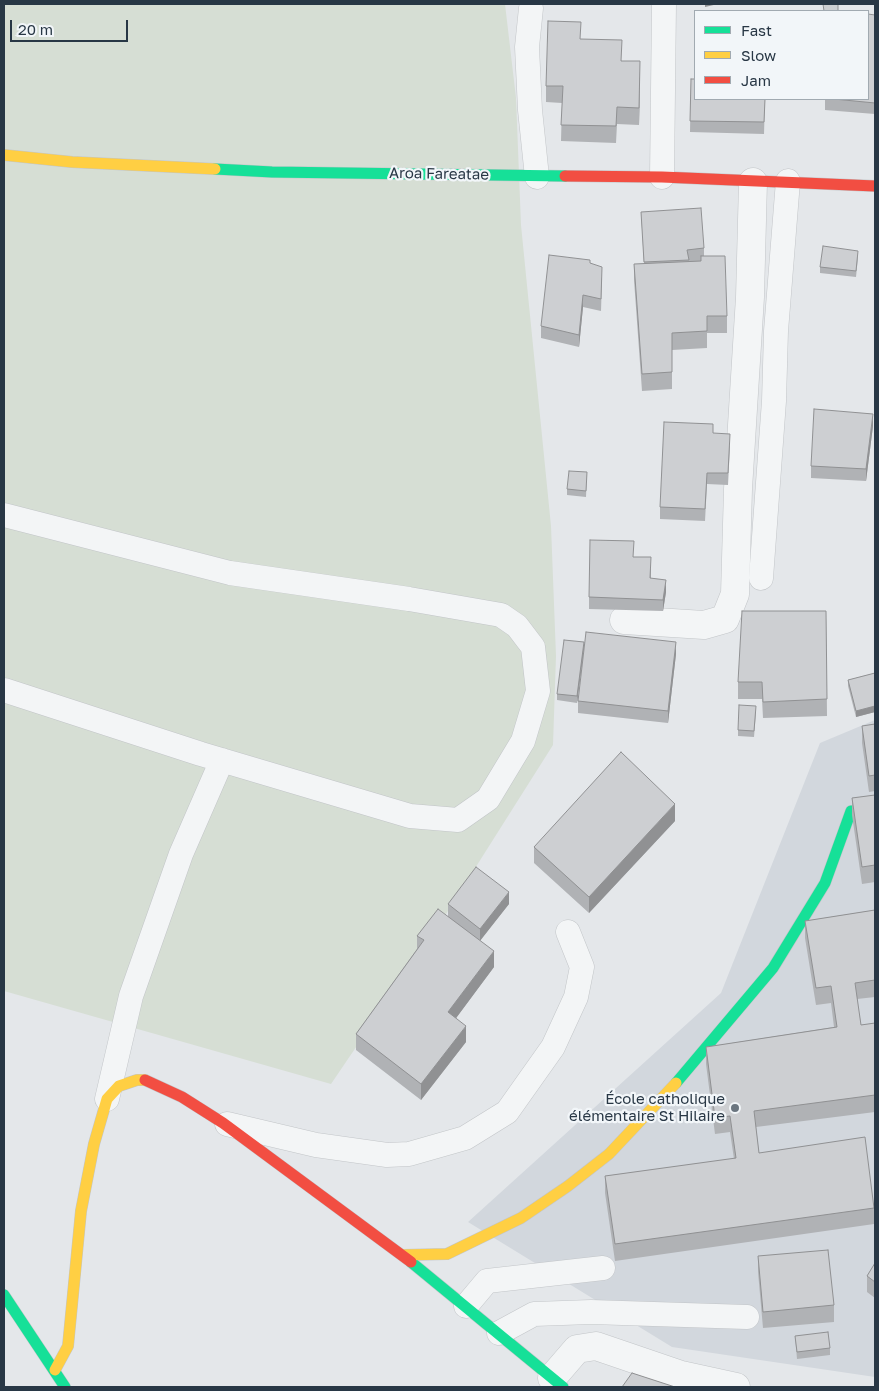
<!DOCTYPE html>
<meta charset="utf-8">
<style>
body{margin:0}
#map{position:relative;width:879px;height:1391px;overflow:hidden;background:#e4e7ea;font-family:"Golos Text",sans-serif}
canvas{display:block}
.frame{position:absolute;inset:0;border:5px solid #283745;pointer-events:none}
.legend{position:absolute;left:694px;top:10px;width:175px;height:90px;box-sizing:border-box;background:#f2f6f9;border:1px solid #a1aab1;margin:0;padding:6px 9px;list-style:none;font-size:15px;color:#283745}
.legend li{display:flex;align-items:center;gap:10px;height:25px}
.legend b{width:25px;border:1px solid #a1aab1}
.scale{position:absolute;left:10px;top:20px;width:118px;height:22px;box-sizing:border-box;border:2px solid #283745;border-top:0;padding-left:6px;font-size:15px;line-height:18px;white-space:nowrap;color:#283745;-webkit-text-stroke:4px #f2f6f9;paint-order:stroke}
</style>
<div id="map">
<canvas width="879" height="1391"></canvas>
<div class="frame"></div>
<ul class="legend">
<li><b style="height:6px;background:#16e098"></b>Fast</li>
<li><b style="height:6px;background:#ffcf43"></b>Slow</li>
<li><b style="height:6px;background:#f24e42"></b>Jam</li>
</ul>
<div class="scale">20 m</div>
</div>
<script>
const ctx = document.querySelector('canvas').getContext('2d');
ctx.lineJoin = 'round';
function paint(path, color) {
  ctx.fillStyle = color;
  ctx.fill(path, 'evenodd');
}
function poly(rows) {
  const path = new Path2D();
  for (const r of rows) {
    path.moveTo(r[0], r[1]);
    for (let i = 2; i < r.length; i += 2) path.lineTo(r[i], r[i + 1]);
  }
  return path;
}
function trace(path, color, width, dash) {
  ctx.strokeStyle = color;
  ctx.lineWidth = width;
  ctx.lineCap = dash ? 'butt' : 'round';
  ctx.setLineDash(dash || []);
  ctx.stroke(path);
}
function label(font, color, halo, rows, align = 'center') {
  ctx.font = font + ' "Golos Text",sans-serif';
  ctx.lineWidth = 4.5;
  ctx.setLineDash([]);
  ctx.textBaseline = 'middle';
  ctx.strokeStyle = halo;
  ctx.fillStyle = color;
  for (const [text, x, y, turn = 0] of rows) {
    ctx.save();
    ctx.translate(x, y);
    ctx.rotate((+turn || 0) * Math.PI / 180);
    ctx.textAlign = isNaN(turn) ? turn : align;
    if (halo) ctx.strokeText(text, 0, 0);
    ctx.fillText(text, 0, 0);
    ctx.restore();
  }
}
paint(poly([
 [875,720,875,1377,672,1347,468,1222,721,993,820,743]
]), '#d2d7dd');
paint(poly([
 [4,4,505,4,516,98,521,225,551,526,556,656,553,745,441,922,331,1084,4,991]
]), '#d6ded4');
const lane = poly([
 [531,8,527,47,530,110,537,177],
 [662,177,664,4],
 [4,515,230,573,409,599,501,615,517,626,533,647,538,691,523,741,488,799,458,820,410,816,201,754,4,690],
 [761,578,774,401,776,331,788,181],
 [107,1099,131,996,181,854,222,760],
 [227,1124,316,1145,387,1155,409,1154,465,1138,507,1112,553,1047,576,997,582,967,568,932],
 [466,1306,487,1281,603,1268],
 [499,1333,534,1314,591,1312,747,1317]
]);
const street = poly([
 [624,620,704,625,725,619,735,594,738,489,750,297,753,182],
 [552,1378,577,1349,596,1346,681,1375,736,1387]
]);
const fast = poly([
 [215,169,272,172,565,176],
 [676,1083,773,968,825,883,851,811],
 [411,1262,563,1387],
 [4,1295,65,1387]
]);
const slow = poly([
 [4,155,72,162,215,169],
 [403,1255,447,1254,521,1218,568,1186,609,1154,676,1083],
 [55,1370,68,1346,81,1211,94,1144,107,1099,119,1086,137,1080,145,1080]
]);
const jam = poly([
 [565,176,662,177,875,186],
 [145,1080,182,1097,223,1123,411,1262]
]);
trace(lane, '#c2c5c8', 25);
trace(street, '#c2c5c8', 29);
trace(fast, '#c2c5c8', 12);
trace(slow, '#c2c5c8', 12);
trace(jam, '#c2c5c8', 12);
trace(lane, '#f3f5f6', 24);
trace(street, '#f3f5f6', 28);
trace(fast, '#16e098', 11);
trace(slow, '#ffcf43', 11);
trace(jam, '#f24e42', 11);
paint(poly([
 [875,15,875,114,825,110,825,99,868,99],
 [581,39,622,61,640,78,639,125,617,124,616,143,561,141,562,103,546,102,546,86],
 [691,79,765,99,764,134,690,132],
 [641,212,704,248,704,256,727,316,727,333,707,333,707,348,672,350,672,389,642,391,634,280,634,264,644,264],
 [858,257,856,277,820,273,820,267],
 [590,263,602,279,601,311,583,307,579,347,541,338,541,326],
 [873,426,866,481,811,478,811,466],
 [713,433,730,446,728,485,707,484,705,521,660,519,660,507],
 [587,472,586,497,567,495,567,489],
 [634,557,651,569,651,579,666,592,663,611,589,609,589,597],
 [826,611,827,716,763,718,762,699,738,699,738,682],
 [584,648,577,703,557,700,557,694],
 [676,654,668,723,578,713,578,701],
 [875,673,875,712,856,717,848,686,848,680],
 [756,712,754,737,738,736,738,730],
 [875,724,875,791,869,792,862,743,862,726],
 [875,795,875,882,862,884,852,815,852,798],
 [675,821,589,913,534,863,534,847],
 [448,904,509,904,480,940,494,967,456,1018,466,1042,421,1100,356,1050,356,1034,417,949,417,936,448,916],
 [875,910,875,997,857,999,861,1025,875,1023,875,1112,756,1127,759,1153,874,1208,874,1224,615,1261,605,1193,605,1176,734,1159,730,1132,715,1134,706,1064,706,1047,834,1027,831,1003,816,1005,805,938,805,921],
 [758,1256,834,1305,834,1322,763,1328,758,1272],
 [875,1263,875,1298,867,1292,867,1276],
 [795,1336,830,1348,830,1355,797,1359]
]), '#b0b2b5');
paint(poly([
 [705,4,718,4,705,7],
 [640,61,640,78,639,125,639,108],
 [583,295,583,307,579,347,579,335],
 [873,414,873,426,866,481,866,469],
 [666,580,666,592,663,611,663,600],
 [584,642,584,648,577,703,577,696],
 [676,642,676,654,668,723,668,711],
 [875,706,875,712,856,717,856,711],
 [675,804,675,821,589,913,589,897],
 [509,892,509,904,480,941,480,929],
 [494,951,494,967,448,1029,448,1012],
 [466,1026,466,1042,421,1100,421,1084]
]), '#909193');
const building = poly([
 [823,4,838,4,838,11,824,11,823,4],
 [868,14,875,15,875,103,834,99,868,99,868,14],
 [548,21,581,22,580,39,622,40,621,61,640,61,639,108,617,107,616,126,561,125,563,86,546,86,548,21],
 [691,79,695,79,695,99,765,99,764,122,690,121,691,79],
 [701,208,704,248,687,250,689,260,644,262,641,212,701,208],
 [823,246,858,251,856,271,820,267,823,246],
 [549,255,590,260,590,263,602,267,601,299,583,295,579,335,541,326,549,255],
 [701,256,725,256,727,316,707,316,707,331,672,333,672,372,642,374,634,264,701,261,701,256],
 [814,409,873,414,866,469,811,466,814,409],
 [664,422,713,424,713,433,730,434,728,473,707,473,705,509,660,507,664,422],
 [569,471,587,472,586,491,567,489,569,471],
 [590,540,634,541,633,557,651,557,650,578,666,580,663,600,589,597,590,540],
 [742,611,826,611,827,699,763,702,762,682,738,682,742,611],
 [586,632,676,642,668,711,578,701,586,632],
 [564,640,584,642,577,696,557,694,564,640],
 [875,673,875,706,856,711,848,680,875,673],
 [739,705,756,706,754,731,738,730,739,705],
 [875,724,875,775,869,776,862,726,875,724],
 [621,752,675,804,589,897,534,847,621,752],
 [875,795,875,865,862,867,852,798,875,795],
 [476,867,509,892,480,929,448,904,476,867],
 [438,909,494,951,448,1012,466,1026,421,1084,356,1034,424,940,417,936,438,909],
 [875,910,875,980,855,983,861,1025,875,1023,875,1095,754,1111,759,1153,865,1137,874,1208,615,1244,605,1176,736,1158,730,1116,715,1118,706,1047,837,1027,831,986,816,988,805,921,875,910],
 [828,1250,834,1305,763,1312,758,1256,828,1250],
 [875,1263,875,1282,867,1276,875,1263],
 [828,1332,830,1348,797,1352,795,1336,828,1332],
 [632,1373,675,1387,622,1387,632,1373]
]);
paint(building, '#cdcfd2');
trace(building, '#909193', 1);
for (const [x, y, r, color] of [
 [735,1108,5,"#6a757f"]
]) {
  const dot = new Path2D();
  dot.arc(x, y, r, 0, 2 * Math.PI);
  ctx.fillStyle = color;
  ctx.fill(dot);
  trace(dot, '#f2f6f9', 2);
}
label('15px', '#283745', '#f2f6f9', [
 ["Aroa Fareatae",439,174,1]
]);
label('15px', '#283745', '#f2f6f9', [
 ["École catholique",725,1099],
 ["élémentaire St Hilaire",725,1116]
], 'right');
</script>
